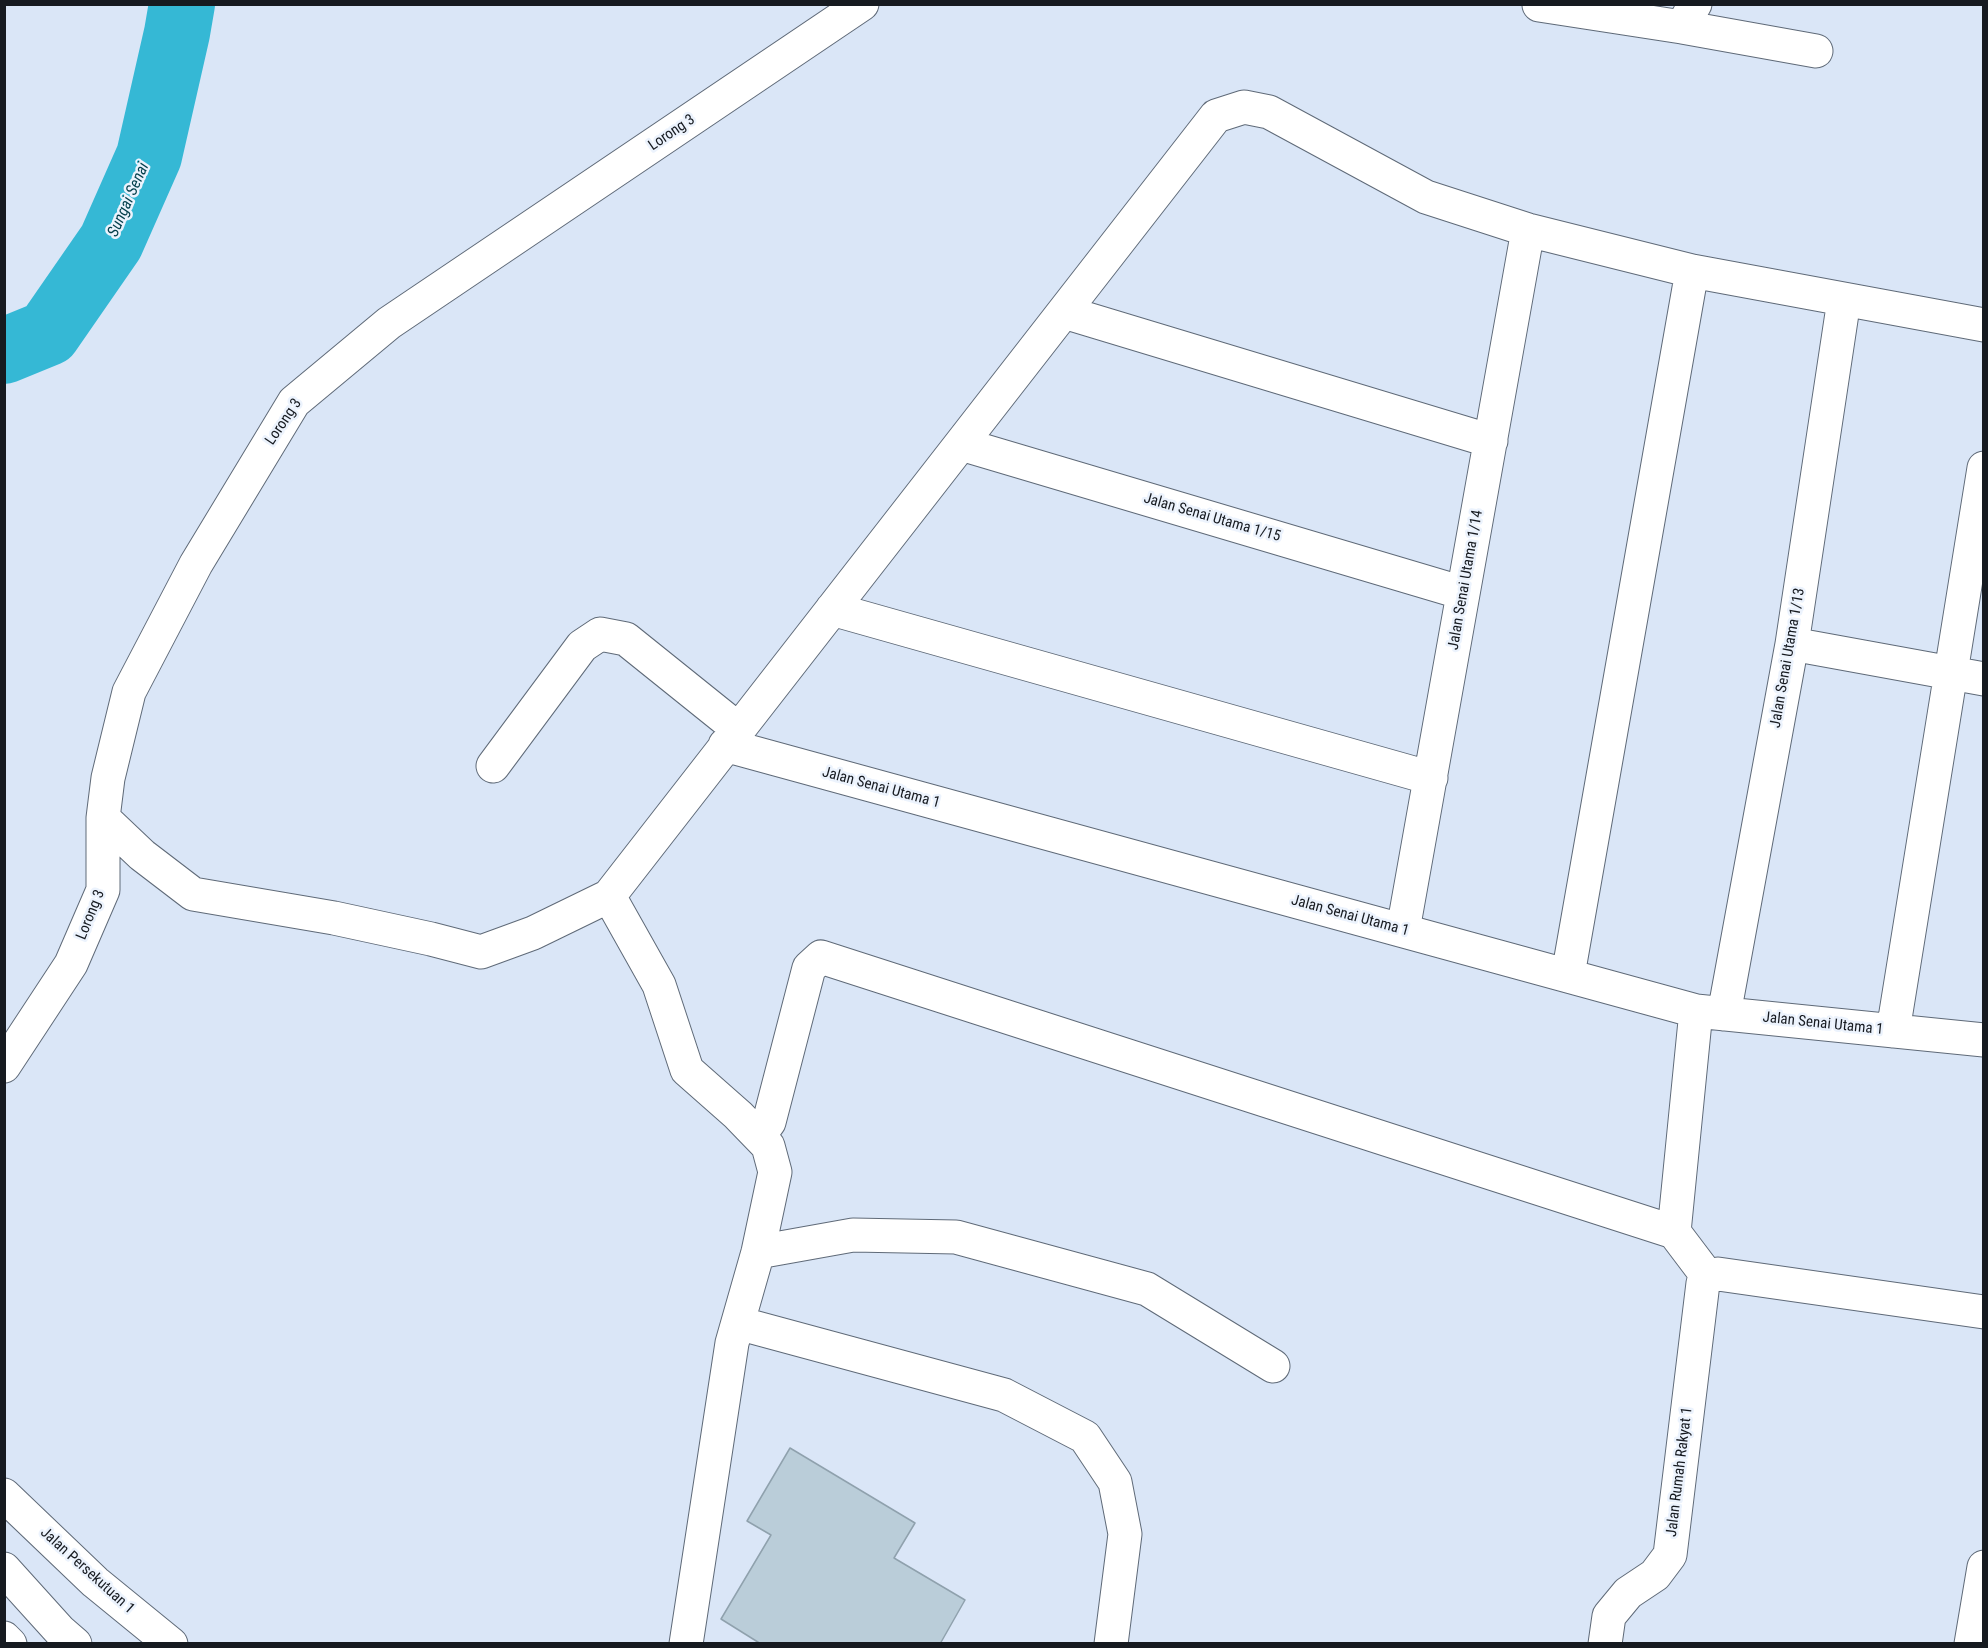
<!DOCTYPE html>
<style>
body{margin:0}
#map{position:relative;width:1988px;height:1648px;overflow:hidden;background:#dae6f7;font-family:"Roboto Condensed",sans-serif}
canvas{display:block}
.frame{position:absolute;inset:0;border:6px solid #161a20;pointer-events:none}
</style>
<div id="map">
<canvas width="1988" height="1648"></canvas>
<div class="frame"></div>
</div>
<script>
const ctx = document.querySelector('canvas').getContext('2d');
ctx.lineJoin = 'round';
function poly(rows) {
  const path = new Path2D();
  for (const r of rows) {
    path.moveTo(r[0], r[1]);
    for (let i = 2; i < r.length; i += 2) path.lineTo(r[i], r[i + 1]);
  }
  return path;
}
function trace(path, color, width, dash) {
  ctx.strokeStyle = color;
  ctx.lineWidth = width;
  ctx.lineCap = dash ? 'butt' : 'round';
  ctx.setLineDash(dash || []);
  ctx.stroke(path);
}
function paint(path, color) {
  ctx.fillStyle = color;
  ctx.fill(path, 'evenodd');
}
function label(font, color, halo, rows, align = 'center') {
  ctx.font = font + ' "Roboto Condensed",sans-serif';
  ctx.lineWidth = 5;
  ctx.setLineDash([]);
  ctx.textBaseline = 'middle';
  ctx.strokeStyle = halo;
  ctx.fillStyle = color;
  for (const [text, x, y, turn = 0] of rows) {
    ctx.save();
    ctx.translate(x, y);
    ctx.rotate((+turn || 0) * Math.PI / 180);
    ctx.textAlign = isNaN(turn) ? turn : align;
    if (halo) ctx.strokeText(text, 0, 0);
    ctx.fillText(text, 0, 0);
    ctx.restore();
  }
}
trace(poly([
 [4,351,48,333,111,242,149,156,177,33,182,4]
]), '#35b8d5', 66);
const building = poly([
 [790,1448,915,1523,894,1558,965,1600,940,1644,761,1644,721,1619,771,1535,747,1521,790,1448]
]);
paint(building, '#bacdd9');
trace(building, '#8fa1ad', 1.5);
const minor = poly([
 [1695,4,1682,27,1816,51],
 [1539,5,1682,27],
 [1064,312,1491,441],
 [961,444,1463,593],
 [832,609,1431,778],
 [1792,644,1984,679],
 [725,745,1696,1011,1984,1040],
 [493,766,582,646,600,634,626,639,738,729],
 [103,818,142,855,193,894,334,918,431,939,481,952,533,933,609,896,1216,116,1244,107,1269,112,1426,197,1528,230,1692,271,1984,325],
 [609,896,659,985,687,1070,738,1115,768,1146,775,1172,758,1252,732,1343,686,1644],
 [1403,930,1528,230],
 [1568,975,1692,271],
 [1724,1014,1792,644,1844,300],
 [1893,1031,1984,468],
 [4,1066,71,964,103,890,103,818,108,778,129,692,196,564,294,402,389,323,862,4],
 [759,1136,769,1122,809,968,821,957,1674,1232,1708,1277],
 [1674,1232,1696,1011],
 [758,1252,853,1235,956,1237,1147,1289,1273,1366],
 [1708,1277,1718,1274,1984,1312],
 [738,1323,1004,1395,1085,1437,1115,1482,1125,1534,1111,1644],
 [1605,1644,1609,1616,1628,1593,1655,1575,1670,1555,1703,1283,1708,1277],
 [1971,1644,1984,1567]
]);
const highway = poly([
 [4,1495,95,1582,171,1644],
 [4,1569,60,1631,75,1644],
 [4,1638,10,1644]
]);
trace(minor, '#5f6a78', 35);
trace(highway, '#5f6a78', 35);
trace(minor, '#fff', 33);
trace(highway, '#fff', 33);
label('15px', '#161a20', '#ecf3fd', [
 ["Lorong 3",672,133,-34],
 ["Lorong 3",284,422,-56],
 ["Jalan Senai Utama 1/15",1212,518,16],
 ["Jalan Senai Utama 1/14",1466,580,-80],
 ["Jalan Senai Utama 1/13",1788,658,-80],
 ["Jalan Senai Utama 1",881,788,15],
 ["Lorong 3",91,915,-68],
 ["Jalan Senai Utama 1",1350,916,15],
 ["Jalan Senai Utama 1",1823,1024,6],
 ["Jalan Rumah Rakyat 1",1680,1472,-83],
 ["Jalan Persekutuan 1",87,1571,42]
]);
label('italic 16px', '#043f4b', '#ecf3fd', [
 ["Sungai Senai",129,200,-66]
]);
</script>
